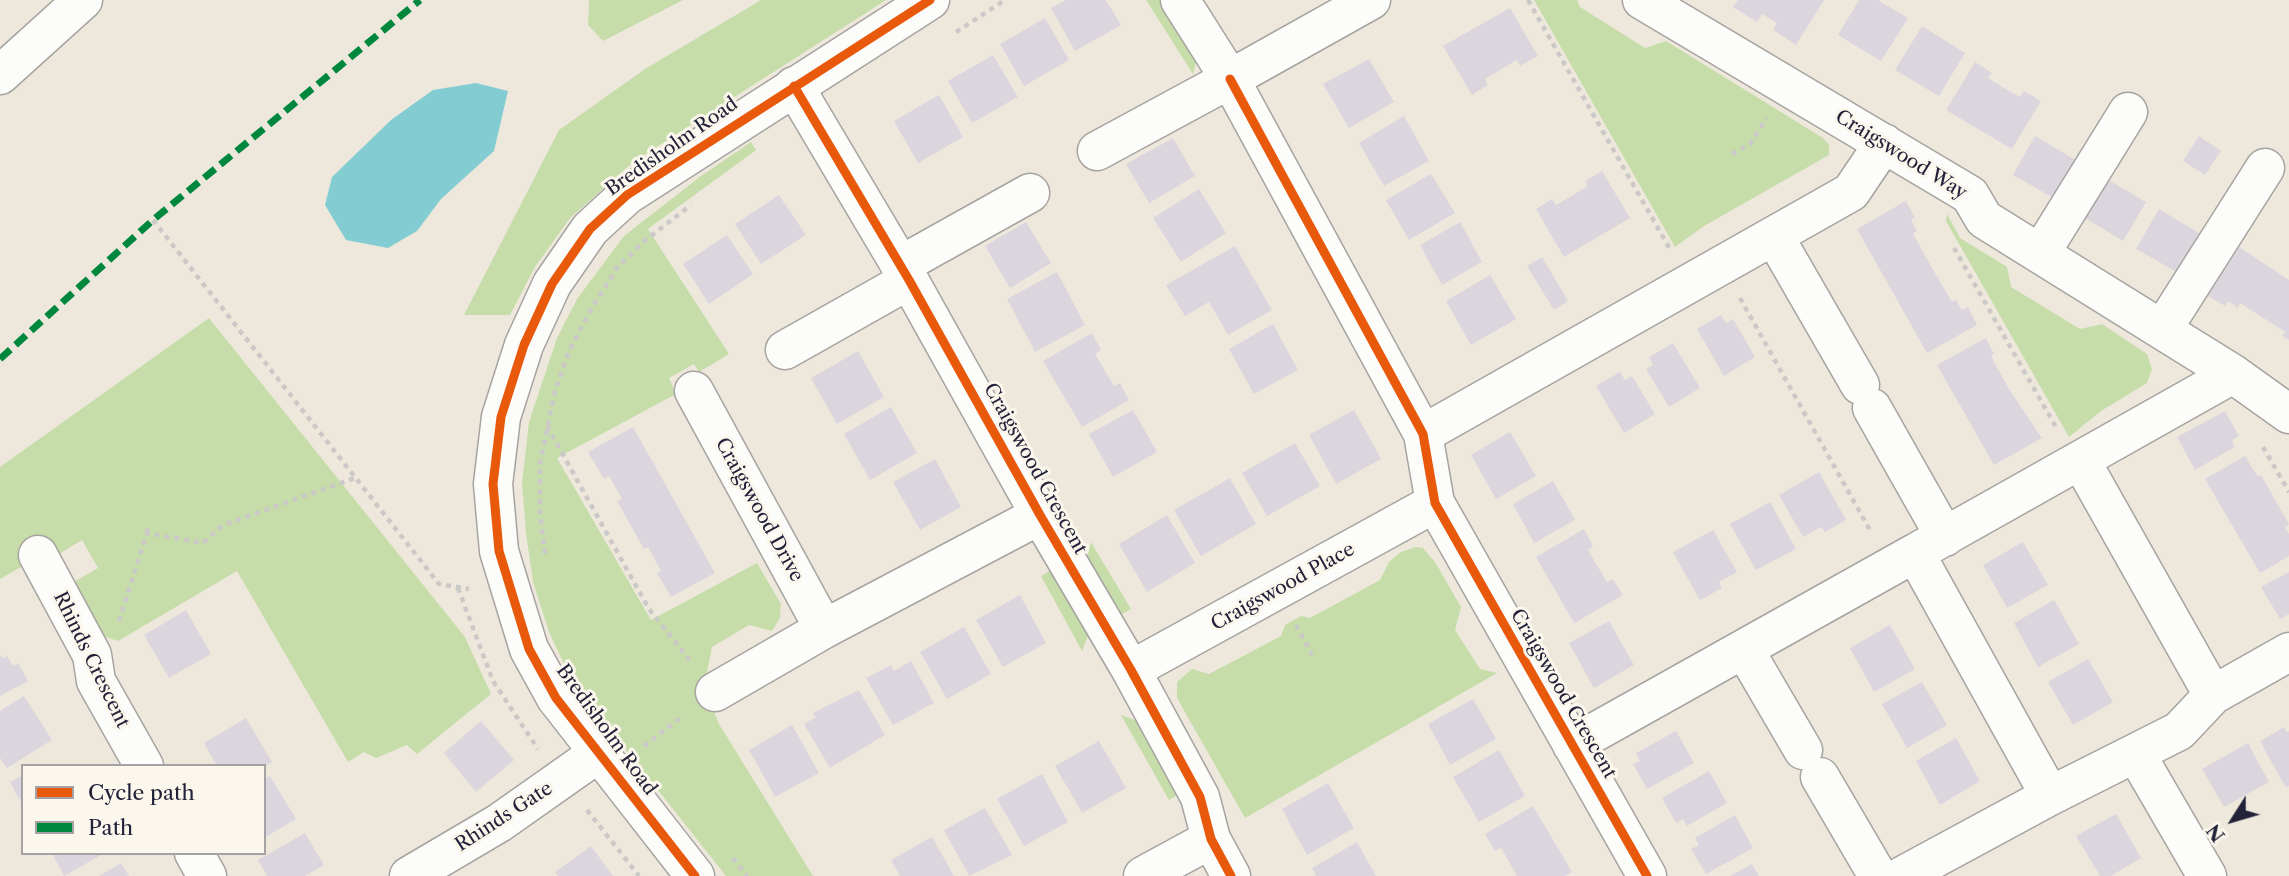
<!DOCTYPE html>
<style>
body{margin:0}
#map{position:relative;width:2289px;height:876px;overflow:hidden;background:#eee8dc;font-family:"Libre Caslon Text",serif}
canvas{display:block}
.legend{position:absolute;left:21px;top:764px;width:245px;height:91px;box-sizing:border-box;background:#fbf7ec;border:2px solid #a4a2a5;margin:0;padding:9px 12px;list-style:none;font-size:21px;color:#22223b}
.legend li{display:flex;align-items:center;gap:14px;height:35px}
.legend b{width:35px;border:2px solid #a4a2a5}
.north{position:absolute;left:2198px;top:785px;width:70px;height:70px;-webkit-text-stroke:5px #fbf7ec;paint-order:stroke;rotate:233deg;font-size:19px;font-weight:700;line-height:28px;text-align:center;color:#22223b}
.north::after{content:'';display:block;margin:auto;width:24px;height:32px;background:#22223b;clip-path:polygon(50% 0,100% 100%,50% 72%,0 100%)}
</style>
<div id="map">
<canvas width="2289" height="876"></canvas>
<ul class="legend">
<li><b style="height:9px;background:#e8590c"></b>Cycle path</li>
<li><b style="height:9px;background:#00873e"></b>Path</li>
</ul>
<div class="north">N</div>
</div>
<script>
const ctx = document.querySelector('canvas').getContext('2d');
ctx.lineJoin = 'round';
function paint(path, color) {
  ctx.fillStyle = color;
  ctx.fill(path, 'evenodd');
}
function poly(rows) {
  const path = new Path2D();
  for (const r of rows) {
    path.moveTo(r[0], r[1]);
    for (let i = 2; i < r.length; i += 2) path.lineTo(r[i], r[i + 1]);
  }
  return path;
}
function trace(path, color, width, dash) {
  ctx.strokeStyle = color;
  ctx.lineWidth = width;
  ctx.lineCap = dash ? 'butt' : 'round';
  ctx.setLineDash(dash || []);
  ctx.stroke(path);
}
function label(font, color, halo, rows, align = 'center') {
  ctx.font = font + ' "Libre Caslon Text",serif';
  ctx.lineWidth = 6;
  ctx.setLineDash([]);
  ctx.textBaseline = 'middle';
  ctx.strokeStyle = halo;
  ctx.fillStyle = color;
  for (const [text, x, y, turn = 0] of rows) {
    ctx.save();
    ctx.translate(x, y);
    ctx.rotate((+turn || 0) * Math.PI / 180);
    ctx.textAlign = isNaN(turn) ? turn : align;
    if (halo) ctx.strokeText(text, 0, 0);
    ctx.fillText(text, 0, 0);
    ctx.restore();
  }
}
paint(poly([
 [589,0,683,0,603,41,588,25],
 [761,0,886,0,633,162,570,218,535,267,510,315,464,315,559,130,645,69],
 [1146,0,1163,0,1198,55,1193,74],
 [1534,0,1577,0,1580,7,1645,48,1666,41,1823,138,1829,145,1829,155,1704,226,1675,247],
 [751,142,756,150,648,229,729,354,699,372,694,364,669,378,676,394,557,458,651,620,757,563,781,604,780,618,772,631,749,625,712,647,704,688,719,724,813,876,726,876,573,683,549,632,533,582,526,533,522,483,529,422,557,338,577,299,624,236,701,176],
 [1947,214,1960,238,2007,267,2011,287,2080,329,2102,324,2147,354,2152,369,2147,383,2101,411,2069,437,1946,221],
 [209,318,465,637,491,694,417,754,407,745,376,758,364,752,348,762,237,571,118,641,103,636,72,583,98,568,82,540,56,556,30,562,0,579,0,467],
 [1091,542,1131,609,1117,617,1086,562],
 [1416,547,1423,548,1435,562,1461,607,1455,630,1480,669,1497,673,1245,818,1177,698,1177,682,1192,669,1209,674,1281,636,1285,625,1301,616,1310,618,1380,580,1389,562,1401,552],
 [1053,569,1089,633,1082,651,1041,576],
 [1121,715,1140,722,1181,793,1169,800]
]), '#c6ddaa');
paint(poly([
 [476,83,508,91,494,151,441,199,417,231,388,248,346,240,325,205,332,177,391,120,433,90]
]), '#83cdd2');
paint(poly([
 [1066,0,1106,0,1121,25,1075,51,1051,8],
 [1738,0,1824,0,1796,45,1773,30,1777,23,1762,14,1757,22,1733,7],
 [1859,0,1878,0,1908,18,1881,61,1838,35],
 [1510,8,1538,56,1520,66,1517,60,1485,79,1488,85,1472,95,1443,46],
 [1045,18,1069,60,1024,86,1000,44],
 [1922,26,1965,53,1939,96,1895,70],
 [993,55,1018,97,972,123,948,81],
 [1369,59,1394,102,1349,128,1323,84],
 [1975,62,1992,73,1988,78,2004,88,2020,97,2024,91,2041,101,2012,149,1946,110],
 [939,95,963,137,918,163,894,121],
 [1404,116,1429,161,1384,186,1359,143],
 [2035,136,2079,162,2057,200,2013,175],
 [2199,136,2221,151,2205,175,2183,161],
 [1173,138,1195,176,1149,203,1126,164],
 [1602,171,1630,218,1564,257,1536,209,1552,199,1556,205,1573,195,1588,186,1585,181],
 [1431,174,1455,213,1409,240,1386,200],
 [2102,176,2146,202,2123,241,2080,215],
 [1199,189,1226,233,1181,262,1153,218],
 [779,195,806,235,761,264,735,224],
 [1906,201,1915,218,1911,220,1917,231,1913,234,1939,280,1952,302,1956,300,1962,310,1968,307,1977,325,1927,353,1857,229],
 [2159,209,2202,235,2180,274,2136,249],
 [1026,222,1051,263,1010,288,985,246],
 [1460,222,1482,262,1442,285,1420,245],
 [727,235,753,274,709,304,683,264],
 [1235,246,1272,310,1228,335,1209,302,1185,316,1166,285],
 [2239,247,2289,280,2289,340,2282,336,2285,332,2240,303,2238,308,2228,301,2225,306,2208,296],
 [1542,257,1568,301,1554,310,1527,266],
 [1057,272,1085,325,1035,352,1007,299],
 [1490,275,1516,319,1471,345,1446,301],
 [1721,315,1726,323,1733,319,1755,357,1724,376,1697,329],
 [1273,324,1298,370,1254,394,1229,349],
 [1092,333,1101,350,1095,354,1114,386,1120,383,1129,400,1082,427,1043,361],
 [1986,338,1994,354,1991,356,2010,391,2042,438,1994,465,1937,365],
 [1673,343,1700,388,1669,407,1646,369,1653,365,1649,357],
 [858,351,884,397,837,424,811,378],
 [1620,372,1625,380,1632,376,1655,414,1624,433,1596,386],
 [891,407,917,453,870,480,844,434],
 [1133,410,1157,452,1113,477,1089,434],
 [1354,410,1381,459,1336,484,1309,435],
 [2225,411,2239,436,2232,440,2235,447,2195,470,2177,437],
 [633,427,715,573,671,597,657,573,661,571,648,547,644,549,617,501,622,499,609,476,604,479,588,452],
 [1510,432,1536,476,1496,499,1471,455],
 [1295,443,1320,486,1267,516,1242,473],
 [2245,456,2258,477,2261,475,2289,524,2285,527,2289,534,2289,556,2260,573,2205,479],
 [935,459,961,507,920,530,893,482],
 [1819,472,1846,520,1825,532,1821,527,1803,537,1779,495],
 [1230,478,1256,524,1201,556,1174,510],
 [1553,481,1575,520,1534,543,1513,504],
 [1770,502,1796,549,1756,570,1730,524],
 [1167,515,1195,563,1147,592,1119,544],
 [1584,529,1593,546,1588,550,1607,582,1613,579,1623,595,1574,623,1536,557],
 [1713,530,1737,572,1719,582,1722,588,1700,600,1673,552],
 [2023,542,2048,585,2007,608,1983,565],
 [2289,572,2289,614,2280,619,2261,587],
 [1020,595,1046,643,1003,667,976,620],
 [2054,600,2079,644,2038,667,2014,623],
 [186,610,211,654,169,678,144,635],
 [1609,621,1634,665,1594,688,1569,643],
 [1890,625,1915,669,1874,692,1850,648],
 [964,627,991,674,947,699,920,652],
 [0,654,3,659,7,656,13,666,18,663,28,681,0,696],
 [2088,659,2113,702,2073,725,2048,682],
 [911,661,934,703,893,725,866,678,891,665,894,671],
 [1922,682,1947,725,1907,748,1882,704],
 [859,690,885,735,830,768,804,724,816,717,813,713],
 [24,696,52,740,7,768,0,758,0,711],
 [1473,699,1496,739,1450,765,1428,724],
 [246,718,272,762,265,766,217,766,204,743],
 [481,721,514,760,476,792,444,753],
 [792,725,819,773,775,797,749,750],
 [2284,727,2287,733,2289,731,2289,786,2286,788,2260,741],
 [1676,731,1694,763,1647,789,1633,764,1640,761,1636,753],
 [1956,738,1980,781,1940,805,1916,761],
 [1099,741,1126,788,1082,813,1055,766],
 [2248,743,2269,782,2224,807,2202,769],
 [1499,750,1525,796,1479,822,1453,777],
 [1709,771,1727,803,1687,826,1683,819,1676,823,1662,798],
 [1042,774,1068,822,1024,846,997,799],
 [23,775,23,806,10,782],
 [270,776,296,819,264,838,264,779],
 [1328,783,1354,828,1307,855,1282,809],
 [1533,806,1572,872,1565,876,1517,876,1501,848,1495,851,1485,834],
 [985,808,1012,855,969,876,944,830],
 [2116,814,2141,858,2111,876,2100,876,2076,836],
 [1735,815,1753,848,1706,874,1691,849,1699,845,1695,838],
 [305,833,324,865,305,876,267,876,258,860],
 [932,837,954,876,900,876,891,860],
 [1357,842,1376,876,1316,876,1312,868],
 [591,846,613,876,558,876,555,872],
 [52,853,105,853,64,876],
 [121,863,129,876,99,876],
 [1752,864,1759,876,1730,876]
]), '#dbd6de');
const minor = poly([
 [1180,0,1230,79,1371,0],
 [1642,0,1970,195,1984,219,2233,374,2289,414],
 [794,86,909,280,1040,515,1131,670,1200,797,1211,839,1231,876],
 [1097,151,1230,79,1423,434,1435,503,1647,876],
 [1774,236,1860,385],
 [2040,254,2128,112],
 [901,265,1030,193],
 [2162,330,2265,168],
 [785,350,909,280],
 [694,391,824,629],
 [1872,408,1945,537],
 [1423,434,1851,192,1884,143],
 [2081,461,2213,695],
 [1915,553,2233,374],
 [38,555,92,655,96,681,144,766],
 [1744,649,1803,750],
 [1131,670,1435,503],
 [715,692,824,629,1040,515],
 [1572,745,1915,553,2050,796,1902,876],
 [2136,754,2207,876],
 [1820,777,1878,876],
 [2050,796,2179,731,2213,695,2289,652],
 [194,853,207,876],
 [409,876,499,823,597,754],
 [695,876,556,698,529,649,499,551,493,484,501,417,524,345,552,284,590,229,627,195,930,0],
 [1143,876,1211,839]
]);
const highway = poly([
 [0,75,83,0]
]);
trace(minor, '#a6a3a0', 41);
trace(highway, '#a6a3a0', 41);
trace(poly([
 [1528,0,1671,251],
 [956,32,1005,0],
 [1732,154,1750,144,1767,118],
 [153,220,439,584,469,589],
 [1954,248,2057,429],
 [1740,298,1871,532],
 [547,426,649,609,692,663],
 [2263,447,2289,492],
 [147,533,149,524],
 [545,554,540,513,540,464,555,391,569,351,590,311,617,268,643,242,691,205],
 [458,588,493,681,538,749],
 [119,621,147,533,203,543,223,525,355,478],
 [1296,625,1312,655],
 [644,746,684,715],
 [587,810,639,876],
 [733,858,747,876]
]), '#cac9c8', 4.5, [5, 5]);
trace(minor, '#fcfcfa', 38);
trace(highway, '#fcfcfa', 38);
trace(poly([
 [0,359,153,220,420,0]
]), '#00873e', 7, [14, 7]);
trace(poly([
 [1230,79,1423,434,1435,503,1647,876],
 [794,86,909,280,1040,515,1131,670,1200,797,1211,839,1231,876],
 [695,876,556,698,529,649,499,551,493,484,501,417,524,345,552,284,590,229,627,195,930,0]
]), '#e8590c', 9);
label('19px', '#22223b', '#fbf7ec', [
 ["Bredisholm Road",672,147,-35],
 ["Craigswood Way",1901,155,32],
 ["Craigswood Crescent",1035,469,61],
 ["Craigswood Drive",759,510,61],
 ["Craigswood Place",1283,587,-29],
 ["Rhinds Crescent",91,660,64],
 ["Craigswood Crescent",1563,694,60],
 ["Bredisholm Road",606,730,54],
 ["Rhinds Gate",504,817,-33]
]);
</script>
